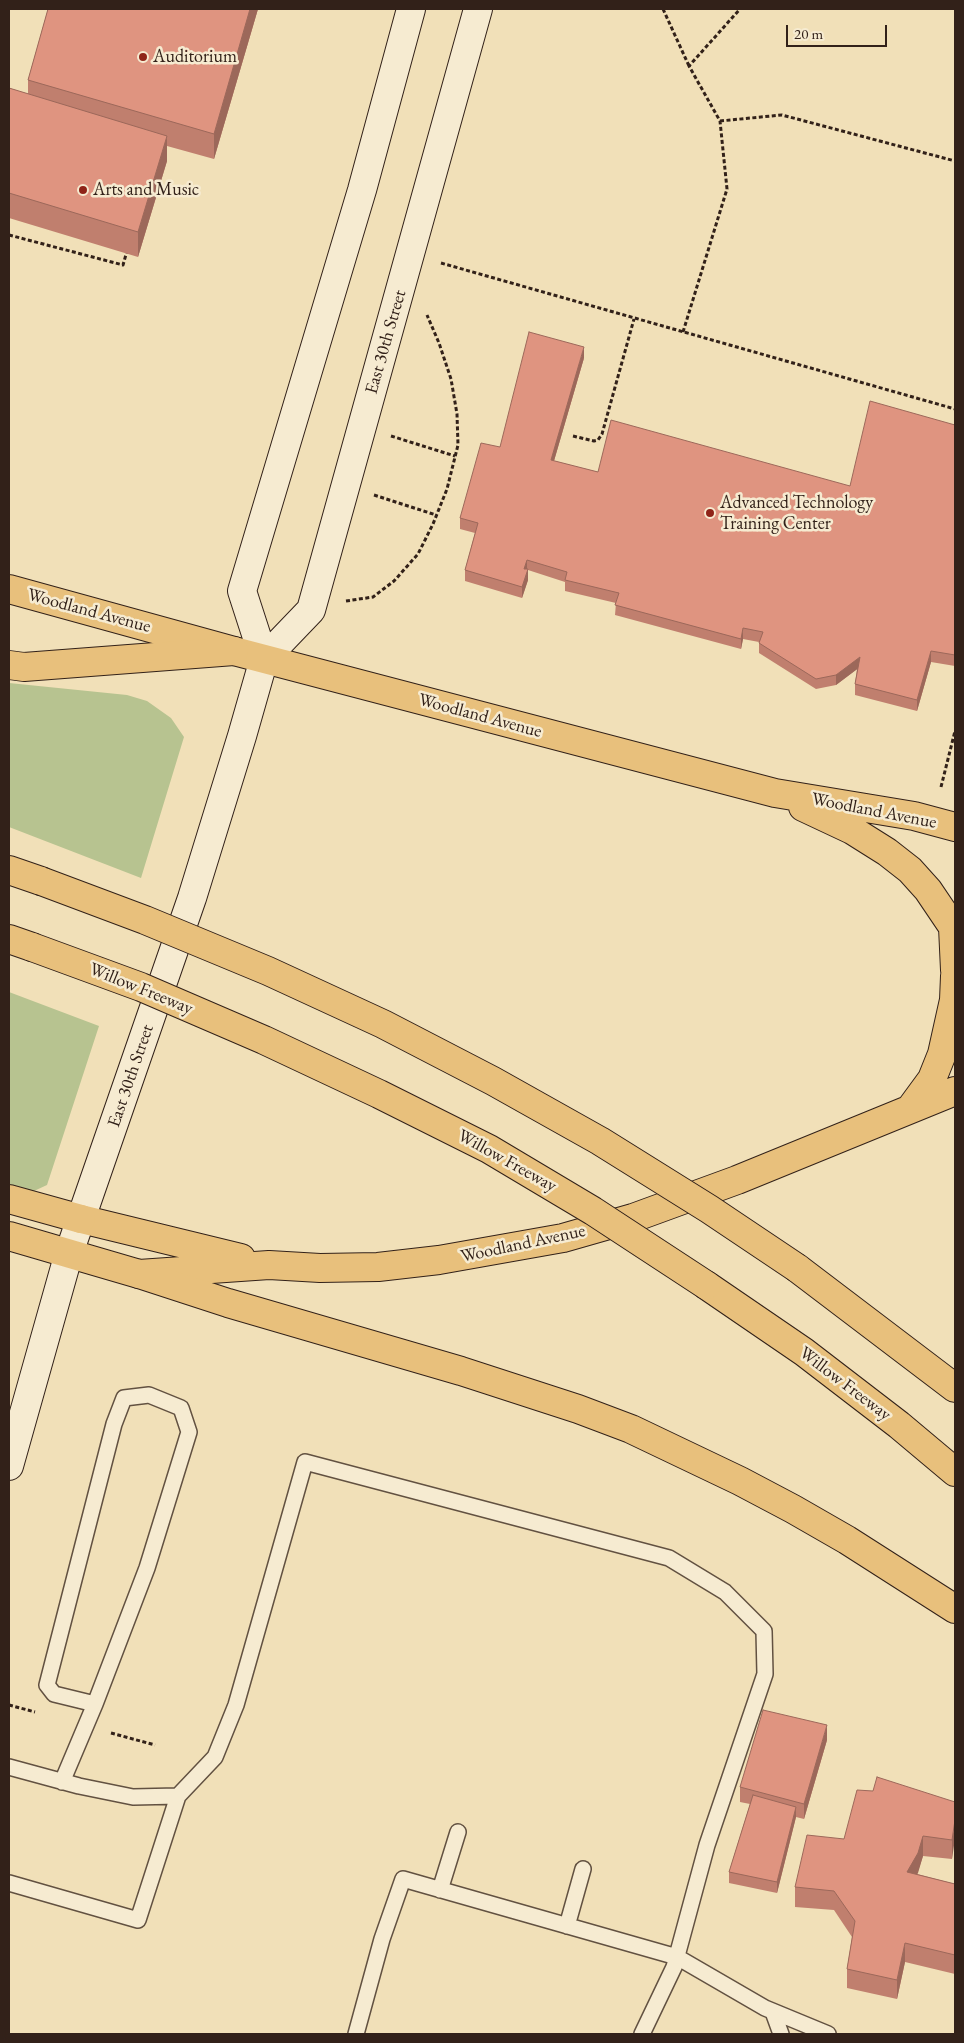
<!DOCTYPE html>
<style>
body{margin:0}
#map{position:relative;width:964px;height:2043px;overflow:hidden;background:#f1e0b8;font-family:"EB Garamond",serif}
canvas{display:block}
.frame{position:absolute;inset:0;border:10px solid #322119;pointer-events:none}
.scale{position:absolute;left:786px;top:25px;width:101px;height:22px;box-sizing:border-box;border:2px solid #322119;border-top:0;padding-left:6px;font-size:15px;line-height:18px;white-space:nowrap;color:#322119;-webkit-text-stroke:4px #f6ebd1;paint-order:stroke}
</style>
<div id="map">
<canvas width="964" height="2043"></canvas>
<div class="frame"></div>
<div class="scale">20 m</div>
</div>
<script>
const ctx = document.querySelector('canvas').getContext('2d');
ctx.lineJoin = 'round';
function paint(path, color) {
  ctx.fillStyle = color;
  ctx.fill(path, 'evenodd');
}
function poly(rows) {
  const path = new Path2D();
  for (const r of rows) {
    path.moveTo(r[0], r[1]);
    for (let i = 2; i < r.length; i += 2) path.lineTo(r[i], r[i + 1]);
  }
  return path;
}
function trace(path, color, width, dash) {
  ctx.strokeStyle = color;
  ctx.lineWidth = width;
  ctx.lineCap = dash ? 'butt' : 'round';
  ctx.setLineDash(dash || []);
  ctx.stroke(path);
}
function label(font, color, halo, rows, align = 'center') {
  ctx.font = font + ' "EB Garamond",serif';
  ctx.lineWidth = 5;
  ctx.setLineDash([]);
  ctx.textBaseline = 'middle';
  ctx.strokeStyle = halo;
  ctx.fillStyle = color;
  for (const [text, x, y, turn = 0] of rows) {
    ctx.save();
    ctx.translate(x, y);
    ctx.rotate((+turn || 0) * Math.PI / 180);
    ctx.textAlign = isNaN(turn) ? turn : align;
    if (halo) ctx.strokeText(text, 0, 0);
    ctx.fillText(text, 0, 0);
    ctx.restore();
  }
}
paint(poly([
 [9,683,127,695,147,701,171,718,184,737,141,878,9,827],
 [9,992,99,1026,47,1185,34,1191,9,1189]
]), '#b7c390');
const service = poly([
 [9,1767,79,1786,133,1797,178,1796,215,1757,236,1705,305,1462,669,1558,725,1592,764,1631,765,1674,707,1845,674,1967,642,2034],
 [62,1782,95,1704,147,1568,189,1432,181,1408,149,1395,124,1398,114,1424,47,1685,54,1694,95,1704],
 [9,1883,138,1920,178,1796],
 [440,1890,458,1832],
 [567,1926,583,1869],
 [773,2012,781,2034],
 [356,2034,382,1939,403,1879,677,1957,765,2008,828,2034]
]);
const secondary = poly([
 [264,659,242,591,362,190,411,9],
 [9,1466,69,1253,192,898,242,736,264,659,311,610,478,9]
]);
const primary = poly([
 [9,589,234,651,775,793,914,816,955,827],
 [803,807,852,830,887,852,910,870,928,890,955,930],
 [953,927,955,970],
 [910,1109,932,1079,942,1054,954,1000,955,976],
 [81,1219,241,1258],
 [9,1236,139,1274,269,1265,320,1268,378,1267,439,1260,563,1238,633,1218,737,1180,955,1091]
]);
const motorway = poly([
 [9,665,24,667,234,651],
 [9,870,41,881],
 [9,939,32,947],
 [9,1199,81,1219],
 [797,1268,955,1388],
 [139,1274,228,1303,461,1371,578,1409,631,1429,740,1481,793,1509,847,1540,955,1609],
 [706,1285,804,1352,899,1425,955,1472]
]);
trace(service, '#625141', 18);
trace(secondary, '#322119', 30);
trace(primary, '#322119', 30);
trace(motorway, '#322119', 30);
trace(poly([
 [663,9,689,66],
 [720,121,782,115,955,161],
 [9,235,123,265,127,251],
 [441,263,955,409],
 [683,332,727,189,720,121,689,66,740,9],
 [391,436,455,456],
 [573,436,594,441,598,440,602,434,634,319],
 [374,495,436,515],
 [346,601,373,597,394,581,418,554,433,524,447,489,458,445,457,414,451,379,439,343,427,315],
 [941,787,955,731],
 [9,1705,35,1712],
 [111,1733,155,1745]
]), '#322119', 3, [4, 2.5]);
trace(service, '#f6ebd1', 15);
trace(secondary, '#f6ebd1', 28);
trace(primary, '#e8c07c', 28);
trace(motorway, '#e8c07c', 28);
const motorwayBridge = poly([
 [41,881,145,920,268,971,383,1024,493,1081,600,1141,709,1209,797,1268],
 [32,947,141,987,264,1040,379,1094,489,1149,593,1211,706,1285]
]);
trace(motorwayBridge, '#322119', 30, []);
trace(motorwayBridge, '#e8c07c', 28);
paint(poly([
 [48,9,258,9,214,159,167,146,167,161,138,257,9,218,9,88,28,94,28,80],
 [584,358,554,461,598,472,850,486,955,425,955,666,931,662,917,711,855,695,855,684,857,669,836,685,816,689,759,653,759,642,743,639,741,649,615,615,616,603,565,591,565,582,528,570,528,580,522,598,465,581,465,570,475,533,460,529,460,518,500,447],
 [827,1740,804,1819,796,1817,777,1893,729,1883,729,1872,750,1804,740,1802,740,1787],
 [955,1802,952,1859,923,1856,917,1874,955,1884,955,1974,905,1962,897,1999,847,1988,847,1969,852,1937,834,1910,795,1907,795,1887,844,1839]
]), '#c07f6e');
paint(poly([
 [250,9,258,9,214,159,214,134],
 [167,136,167,161,138,257,138,232],
 [584,347,584,358,551,471,551,460],
 [527,560,527,570,524,569],
 [528,569,528,580,522,598,522,587],
 [743,628,743,639,741,649,741,639],
 [931,651,931,662,917,711,917,700],
 [860,657,860,667,836,685,836,675],
 [827,1725,827,1740,804,1819,804,1804],
 [796,1807,796,1817,777,1893,777,1882],
 [955,1820,955,1839,952,1859,952,1840],
 [923,1836,923,1856,918,1873,907,1891,907,1872],
 [905,1943,905,1962,897,1999,897,1980]
]), '#9c685a');
const building = poly([
 [48,9,250,9,214,134,28,80,48,9],
 [9,88,167,136,138,232,9,193,9,88],
 [529,332,584,347,551,460,598,472,611,420,850,486,870,401,955,425,955,655,931,651,917,700,855,684,860,657,836,675,816,679,759,643,763,632,743,628,741,639,615,605,619,593,565,580,567,572,527,560,524,569,528,569,522,587,465,570,478,523,460,518,481,443,500,447,529,332],
 [763,1710,827,1725,804,1804,740,1787,763,1710],
 [877,1777,955,1802,955,1820,952,1840,923,1836,918,1853,907,1872,955,1884,955,1955,905,1943,897,1980,847,1969,855,1921,834,1891,795,1887,807,1835,844,1839,857,1790,873,1791,877,1777],
 [753,1795,796,1807,777,1882,729,1872,753,1795]
]);
paint(building, '#df9480');
trace(building, '#9c685a', 1);
for (const [x, y, r, color] of [
 [143,57,5,"#8f2418"],
 [83,190,5,"#8f2418"],
 [710,513,5,"#8f2418"]
]) {
  const dot = new Path2D();
  dot.arc(x, y, r, 0, 2 * Math.PI);
  ctx.fillStyle = color;
  ctx.fill(dot);
  trace(dot, '#f6ebd1', 2);
}
label('18px', '#322119', '#f6ebd1', [
 ["Auditorium",153,57],
 ["Arts and Music",93,190],
 ["Advanced Technology",720,503],
 ["Training Center",720,524]
], 'left');
label('18px', '#322119', '#f6ebd1', [
 ["East 30th Street",386,342,-74],
 ["Woodland Avenue",89,611,15],
 ["Woodland Avenue",480,716,15],
 ["Woodland Avenue",874,811,11],
 ["Willow Freeway",141,989,22],
 ["East 30th Street",131,1076,-71],
 ["Willow Freeway",507,1161,29],
 ["Woodland Avenue",523,1244,-12],
 ["Willow Freeway",845,1384,37]
]);
</script>
